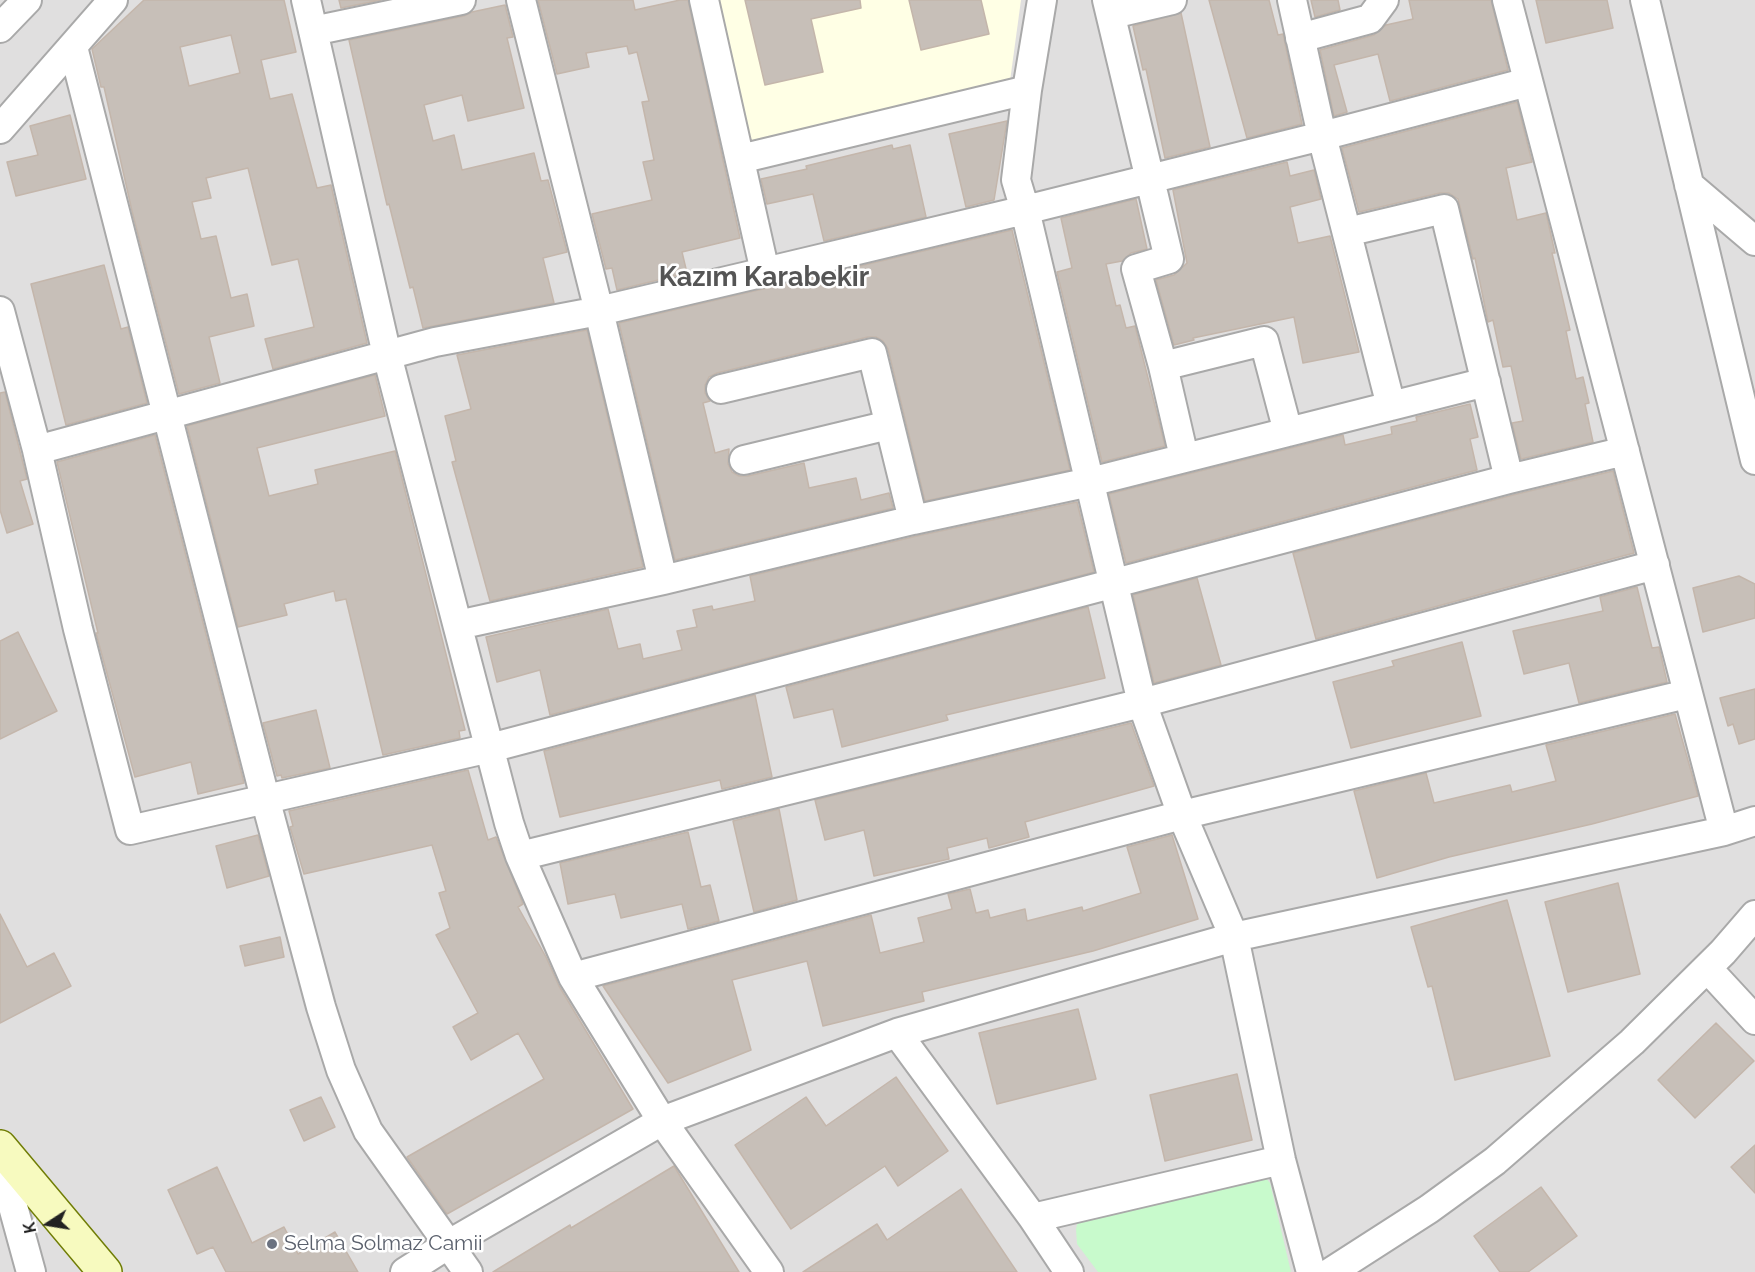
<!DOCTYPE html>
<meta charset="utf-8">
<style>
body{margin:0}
#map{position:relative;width:1755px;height:1272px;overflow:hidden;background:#f2efe9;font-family:Raleway,sans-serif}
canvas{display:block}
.north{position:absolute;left:18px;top:1194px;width:60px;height:60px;-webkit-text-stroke:4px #fff;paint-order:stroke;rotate:258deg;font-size:16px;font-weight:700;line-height:24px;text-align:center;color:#222}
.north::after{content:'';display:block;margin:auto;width:21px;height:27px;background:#222;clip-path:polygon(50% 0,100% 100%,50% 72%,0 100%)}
</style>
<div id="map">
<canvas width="1755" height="1272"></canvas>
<div class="north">K</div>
</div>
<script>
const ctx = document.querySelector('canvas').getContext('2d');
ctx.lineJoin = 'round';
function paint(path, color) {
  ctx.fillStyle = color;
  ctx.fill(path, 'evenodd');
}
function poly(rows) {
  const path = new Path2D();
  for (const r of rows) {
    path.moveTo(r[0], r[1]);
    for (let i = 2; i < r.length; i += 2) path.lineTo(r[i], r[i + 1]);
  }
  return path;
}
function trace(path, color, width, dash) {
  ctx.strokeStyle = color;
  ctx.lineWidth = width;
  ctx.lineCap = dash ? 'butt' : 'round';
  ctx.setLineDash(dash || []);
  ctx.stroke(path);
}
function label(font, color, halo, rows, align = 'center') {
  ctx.font = font + ' Raleway,sans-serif';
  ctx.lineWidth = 5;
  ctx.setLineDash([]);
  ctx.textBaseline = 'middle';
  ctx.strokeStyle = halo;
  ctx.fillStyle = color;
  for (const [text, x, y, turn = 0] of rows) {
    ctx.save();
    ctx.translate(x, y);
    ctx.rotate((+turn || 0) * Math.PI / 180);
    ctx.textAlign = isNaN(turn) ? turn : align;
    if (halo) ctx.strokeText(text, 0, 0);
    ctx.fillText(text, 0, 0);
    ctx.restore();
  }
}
paint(poly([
 [0,0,1755,0,1755,1272,0,1272]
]), '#e0dfdf');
paint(poly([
 [718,0,1021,0,1010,81,752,144]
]), '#ffffe5');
paint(poly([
 [1265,1177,1270,1183,1291,1272,1098,1272,1077,1244,1076,1229,1078,1221]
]), '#c8facc');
const building = poly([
 [144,0,284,0,296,52,261,60,270,99,292,94,317,188,331,185,367,343,273,369,265,339,314,327,298,259,272,265,248,168,206,178,211,198,192,202,201,239,216,236,231,298,247,294,254,326,209,337,220,383,179,394,132,211,104,87,101,87,92,49,144,0],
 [231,35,240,73,189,86,180,47,231,35],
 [339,0,381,0,341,8,339,0],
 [538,0,633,0,635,10,680,0,688,0,740,238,682,252,687,273,617,290,612,268,606,269,592,214,652,200,643,162,654,160,642,102,649,101,637,52,629,54,627,46,586,53,589,67,557,74,538,0],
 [745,0,860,0,861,8,811,19,823,72,765,85,745,0],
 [909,0,981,0,989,34,921,50,909,0],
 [1209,0,1269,0,1278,35,1283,34,1302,124,1247,138,1209,0],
 [1311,0,1338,0,1340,10,1315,17,1311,0],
 [1409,0,1491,0,1508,70,1390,101,1378,54,1334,65,1347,112,1334,116,1320,50,1374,35,1386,25,1413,19,1409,0],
 [1536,0,1607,0,1613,28,1546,43,1536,0],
 [505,5,513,37,507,38,524,108,468,121,462,95,424,105,433,141,454,135,462,170,534,153,541,181,548,180,567,252,543,258,554,303,423,328,413,287,410,288,389,204,387,205,349,40,464,16,472,12,505,5],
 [1181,13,1210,147,1165,158,1146,69,1143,70,1133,26,1181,13],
 [1517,102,1532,162,1506,168,1517,220,1546,213,1555,253,1552,253,1570,330,1566,331,1576,379,1583,377,1589,403,1585,404,1593,442,1521,459,1512,423,1523,421,1511,366,1503,367,1493,320,1488,322,1475,258,1473,259,1458,199,1449,193,1440,193,1359,212,1342,148,1517,102],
 [70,115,86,179,16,196,7,162,38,155,30,126,70,115],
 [1007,121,994,200,966,207,949,134,1007,121],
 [892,145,893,149,910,145,926,217,824,241,813,194,767,204,761,179,807,169,806,166,892,145],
 [1287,162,1290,176,1314,170,1321,199,1290,207,1298,243,1330,236,1359,352,1303,363,1294,317,1193,338,1194,340,1174,345,1156,280,1174,275,1187,263,1173,190,1287,162],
 [1136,199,1147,249,1131,253,1122,261,1106,264,1116,306,1120,305,1126,328,1135,326,1165,446,1102,462,1057,272,1072,268,1061,218,1136,199],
 [1012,230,1070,470,925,501,888,349,883,341,876,337,868,337,717,373,709,377,705,385,705,393,710,401,703,403,715,453,729,449,728,464,732,472,739,476,748,476,804,463,809,488,856,478,861,500,889,493,893,508,675,560,619,323,1012,230],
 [104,265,121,329,128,327,147,403,66,425,31,284,104,265],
 [587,330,643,567,490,601,452,462,456,461,445,416,471,409,457,355,587,330],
 [375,375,385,416,257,448,269,496,318,484,315,470,395,451,465,730,459,731,460,738,383,755,346,599,336,601,334,591,284,604,287,615,238,627,187,426,375,375],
 [5,392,27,479,20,481,33,524,7,533,0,510,0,393,5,392],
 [1470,404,1478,437,1470,439,1477,470,1126,563,1109,494,1343,435,1345,445,1392,434,1391,427,1417,421,1416,417,1470,404],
 [155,435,244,783,198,794,191,762,135,777,96,633,98,633,57,462,155,435],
 [1613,471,1634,553,1316,639,1293,553,1513,495,1613,471],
 [1077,502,1094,572,550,715,540,670,497,682,486,637,608,609,618,649,640,644,643,659,682,650,677,631,697,627,693,610,712,606,713,610,755,601,750,576,917,536,1077,502],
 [1739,576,1755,584,1755,618,1703,632,1693,588,1739,576],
 [1197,578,1221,665,1154,683,1133,595,1197,578],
 [1637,587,1652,648,1659,647,1667,682,1579,703,1569,663,1524,674,1513,631,1603,611,1600,597,1637,587],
 [1088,607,1105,678,946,715,948,720,842,747,833,709,794,718,786,687,1088,607],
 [18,632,57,711,0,739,0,641,18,632],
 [1462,642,1481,716,1351,748,1333,682,1394,666,1392,661,1462,642],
 [1755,689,1755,739,1739,744,1733,724,1728,726,1720,698,1755,689],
 [755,695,772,777,722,789,720,780,560,817,544,751,755,695],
 [316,710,330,768,282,778,281,775,277,776,263,723,316,710],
 [1675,714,1698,796,1592,824,1449,857,1377,878,1354,791,1426,773,1434,803,1510,785,1512,792,1556,781,1546,745,1675,714],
 [1131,723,1154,786,1025,822,1029,837,989,848,987,838,947,848,949,859,874,876,864,830,825,840,815,800,1131,723],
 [468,770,488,840,496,837,523,904,518,907,546,957,559,986,633,1109,447,1214,407,1157,544,1079,518,1033,471,1060,453,1027,478,1013,436,935,450,928,439,893,446,891,432,845,304,874,290,827,293,826,289,811,468,770],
 [779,809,797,900,754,912,733,821,779,809],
 [688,832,701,887,710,885,719,921,688,929,682,904,621,918,615,894,568,904,560,863,688,832],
 [258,835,269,876,227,888,216,846,258,835],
 [1172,835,1198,919,1093,951,922,992,924,1001,823,1026,807,961,732,980,751,1050,668,1083,603,986,871,915,880,953,924,942,918,918,952,909,948,894,970,889,976,913,988,910,990,918,1025,909,1027,921,1082,907,1083,911,1141,893,1127,847,1172,835],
 [1618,883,1640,974,1568,992,1545,902,1618,883],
 [1507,900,1550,1056,1455,1080,1432,986,1428,987,1411,927,1507,900],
 [0,914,27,967,54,953,71,986,0,1023,0,914],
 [280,937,284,957,245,966,240,946,280,937],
 [1078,1009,1096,1079,997,1104,979,1033,1078,1009],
 [1716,1023,1754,1061,1695,1118,1658,1080,1716,1023],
 [1237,1074,1252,1140,1165,1161,1150,1095,1237,1074],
 [896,1077,948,1151,898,1186,885,1166,791,1229,735,1145,806,1097,826,1126,896,1077],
 [321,1097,335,1127,304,1141,290,1110,321,1097],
 [1755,1145,1755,1193,1731,1167,1755,1145],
 [674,1166,739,1272,493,1272,570,1225,571,1228,674,1166],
 [217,1167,252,1243,284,1227,298,1254,335,1232,358,1272,226,1272,213,1247,197,1254,168,1190,217,1167],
 [1541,1187,1577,1236,1528,1272,1500,1272,1474,1236,1541,1187],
 [961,1189,1017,1272,803,1272,877,1224,887,1240,961,1189]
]);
paint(building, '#c7bfb8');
trace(building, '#c4b6ab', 1.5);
const street = poly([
 [306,0,387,355,509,823,520,856,573,977,662,1121,769,1272],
 [521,0,599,311,663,580],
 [704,0,765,272],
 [1042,0,1027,90,1016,180,1025,210,1142,703,1182,815,1234,937,1281,1160,1311,1272],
 [1107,0,1169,259,1136,269,1163,366,1184,457],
 [1292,0,1322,136,1391,406],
 [1507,0,1724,831],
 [1645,0,1755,460],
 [1112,14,1172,0],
 [0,28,27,0],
 [313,31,461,0],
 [1300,38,1370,19,1384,0],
 [73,47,265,798,321,1007,341,1070,368,1131,468,1272],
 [0,129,113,0],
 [740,159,1027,90],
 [1689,185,1755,241],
 [1347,232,1444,209,1509,479],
 [0,311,37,450,78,629,130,830,490,748,1509,479,1625,451],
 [1163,366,1264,341,1288,432],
 [721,389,872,353,913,520],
 [37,450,435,342,599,311,765,272,1025,210,1322,136,1528,82],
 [744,460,889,425],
 [458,625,663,580,913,520,1090,482,1486,382],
 [520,856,1142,703,1655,565],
 [1707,968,1755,1020],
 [573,977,1182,815,1687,694],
 [897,1033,1033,1218,1069,1272],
 [0,1159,31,1272],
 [1033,1218,1281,1160],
 [405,1272,449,1244,662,1121,897,1033,1234,937,1724,831,1755,821],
 [1331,1272,1429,1209,1495,1161,1632,1042,1723,952,1755,915]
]);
const secondary = poly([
 [0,1147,105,1272]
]);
trace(street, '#a9a9a9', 32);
trace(secondary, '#707d05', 36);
trace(street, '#fff', 28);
trace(secondary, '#f7fabf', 33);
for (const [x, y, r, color] of [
 [272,1244,6,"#6b7280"]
]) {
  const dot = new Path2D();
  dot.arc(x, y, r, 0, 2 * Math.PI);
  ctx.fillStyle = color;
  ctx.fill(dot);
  trace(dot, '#fff', 2);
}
label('21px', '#5b616d', '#fff', [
 ["Selma Solmaz Camii",284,1244]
], 'left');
label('bold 27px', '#555', '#fff', [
 ["Kazım Karabekir",764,278]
]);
</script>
